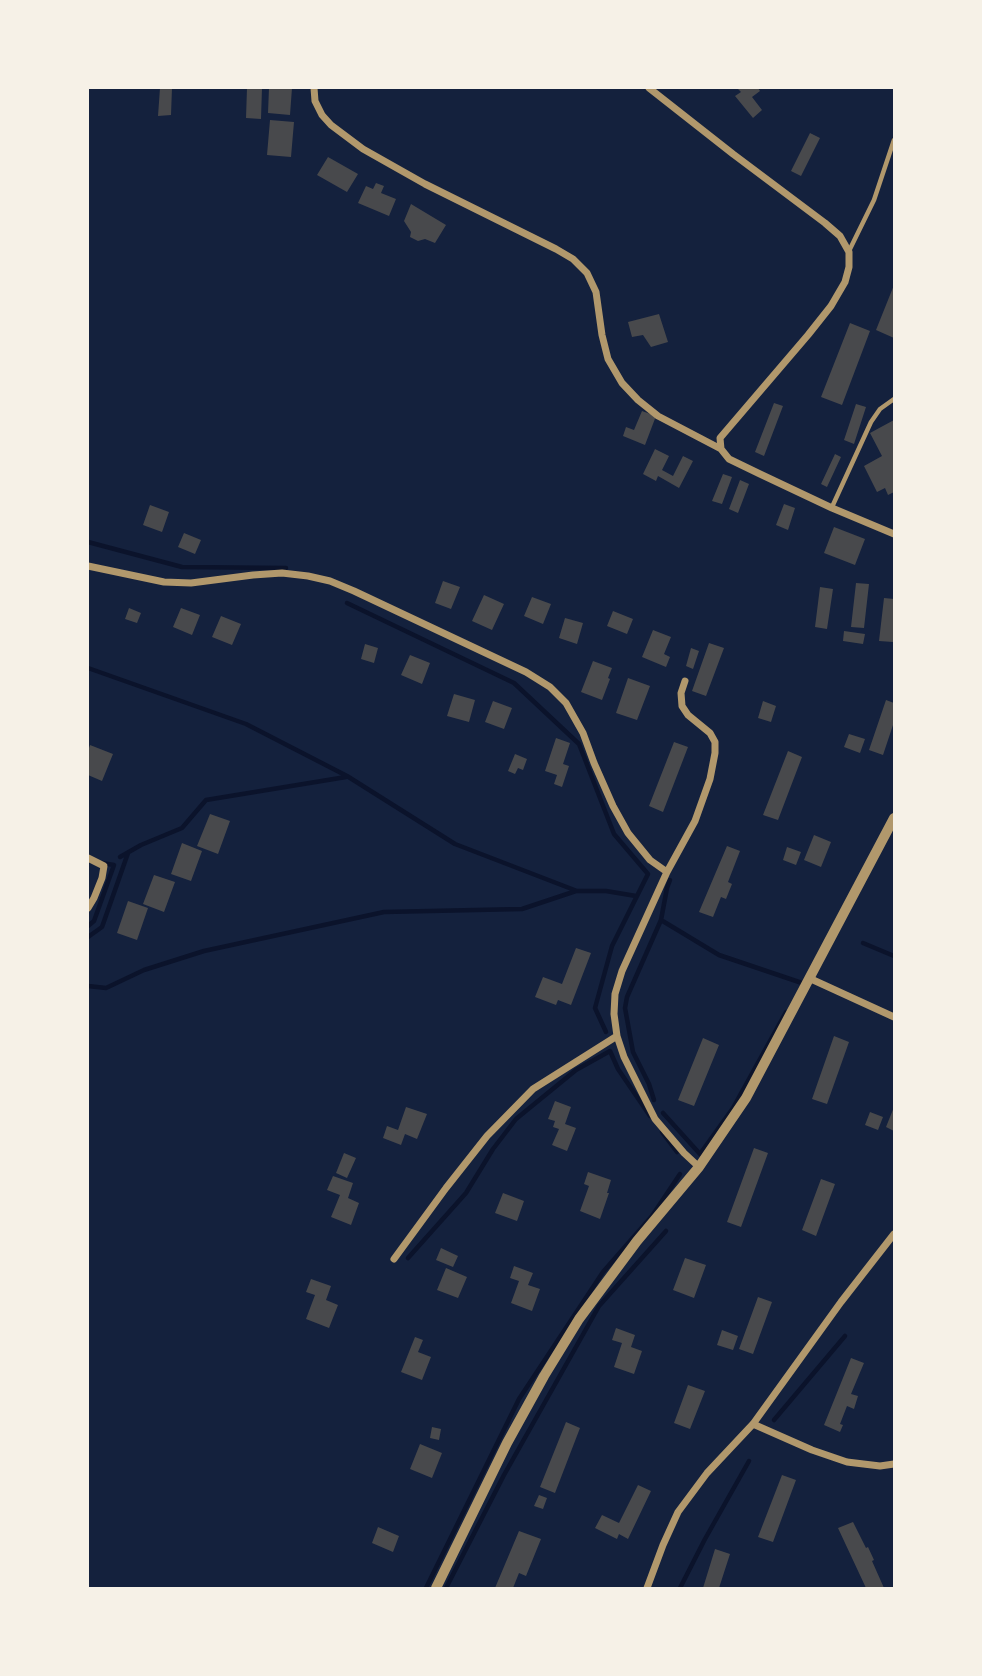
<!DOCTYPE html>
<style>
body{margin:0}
#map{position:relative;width:982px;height:1676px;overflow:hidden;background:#14213d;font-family:"Sofia Sans Condensed",sans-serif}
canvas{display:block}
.frame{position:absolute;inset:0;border:89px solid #f6f1e7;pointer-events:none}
</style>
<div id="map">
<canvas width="982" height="1676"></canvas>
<div class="frame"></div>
</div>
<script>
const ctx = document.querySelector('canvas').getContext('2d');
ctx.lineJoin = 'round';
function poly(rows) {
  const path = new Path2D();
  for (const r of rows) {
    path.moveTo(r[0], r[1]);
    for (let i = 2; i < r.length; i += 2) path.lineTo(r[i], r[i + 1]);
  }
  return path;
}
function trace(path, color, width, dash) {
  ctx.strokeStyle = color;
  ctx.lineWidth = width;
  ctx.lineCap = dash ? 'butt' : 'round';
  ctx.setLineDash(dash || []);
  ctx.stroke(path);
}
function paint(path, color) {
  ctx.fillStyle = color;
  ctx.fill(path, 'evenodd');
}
trace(poly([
 [88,542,182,567,286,568],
 [347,603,514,683,579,744,614,834,648,874,612,946,595,1008,606,1032],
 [88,668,246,724,347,776,455,844,577,891,606,891,636,896],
 [120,857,141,845,182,828,206,800,346,777],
 [661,920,719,955,802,983],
 [88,926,94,921,114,865,102,863],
 [88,937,102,927,128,853],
 [863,943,894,956],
 [88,986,106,988,144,970,204,951,384,912,522,909,576,891],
 [654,1100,649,1084,633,1052,625,1008,627,997,661,920,667,888,670,880],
 [663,1113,700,1154,733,1108,786,1012],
 [662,1132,677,1152],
 [408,1258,466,1193,493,1149,516,1119,576,1070,610,1051,618,1069,650,1116],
 [774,1420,845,1336],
 [426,1588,519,1399,603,1272,652,1216,680,1174],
 [446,1588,504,1475,599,1306,666,1231],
 [680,1588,705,1539,749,1461]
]), '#0b132b', 4.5);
paint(poly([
 [160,88,172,88,171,115,158,116],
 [247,88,262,88,261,119,246,118],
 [269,88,292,88,290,115,268,113],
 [737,88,758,88,760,91,752,97,762,110,753,118,735,96,741,92],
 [270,120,294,122,291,157,267,155],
 [810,133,820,138,801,176,791,171],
 [328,157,358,174,347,192,317,175],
 [376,183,384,186,381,193,396,199,389,216,358,203,366,186,373,189],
 [411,204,446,225,435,243,425,239,418,241,410,237,411,232,404,221],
 [894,285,894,338,876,330],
 [659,314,668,342,651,347,643,335,632,337,628,322],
 [850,323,870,331,842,405,821,397],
 [774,403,783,406,764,456,755,452],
 [856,404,866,407,854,444,844,440],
 [642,411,656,416,645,445,623,436,626,427,634,430],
 [894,420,894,492,888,495,885,488,877,492,864,466,882,456,870,433],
 [655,449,669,456,662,470,673,476,683,456,693,461,679,488,658,476,656,481,643,474],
 [835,454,841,457,827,487,821,484],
 [723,474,732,477,722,504,712,501],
 [740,480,749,484,738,513,729,509],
 [784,504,795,508,788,530,776,525],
 [150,505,169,512,162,532,143,525],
 [834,527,865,539,855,565,824,553],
 [184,533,201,540,195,554,178,547],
 [443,581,460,587,451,609,435,603],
 [856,583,869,584,864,628,851,627],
 [820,587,833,589,827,629,815,627],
 [484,595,504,604,492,630,472,621],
 [532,597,551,604,543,624,524,616],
 [884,598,894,599,893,642,879,641],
 [129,608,141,613,137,623,125,619],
 [181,608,200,615,192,635,173,627],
 [613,611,633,619,627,634,607,626],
 [221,616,241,624,232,645,212,637],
 [565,618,583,623,577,644,559,638],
 [653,630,671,637,664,654,670,657,666,667,642,657],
 [844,631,865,634,863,644,843,641],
 [709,643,724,648,706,696,692,691],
 [365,644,378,648,374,663,361,659],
 [691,648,699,651,693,669,686,666],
 [410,655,430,663,422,684,401,675],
 [593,661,612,668,608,678,610,679,602,700,581,692],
 [628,678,650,686,637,720,616,713],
 [454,694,475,700,469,722,447,716],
 [886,700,894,703,894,722,883,755,869,750],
 [493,701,512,708,504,729,485,722],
 [763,701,776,706,771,722,758,718],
 [849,734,865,739,860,753,844,747],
 [556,738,570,743,563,764,569,766,562,787,554,784,557,775,545,771],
 [674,742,688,747,663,812,649,806],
 [90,745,113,754,102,781,88,775,88,751],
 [788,751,802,757,778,820,763,815],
 [515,754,527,759,523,770,518,768,515,774,508,771],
 [210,814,230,821,218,854,197,846],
 [814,835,831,842,821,867,804,860],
 [182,843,202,851,191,881,171,874],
 [727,846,740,851,728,882,732,884,726,899,721,897,713,917,699,912],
 [787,847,801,852,796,865,783,860],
 [154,875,175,882,164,912,143,904],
 [128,901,148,908,137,940,117,933],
 [576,948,591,953,571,1005,558,1000,556,1005,535,997,543,977,562,984],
 [834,1036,849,1042,827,1104,812,1099],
 [703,1038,719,1045,694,1106,678,1100],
 [555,1101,571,1107,565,1124,576,1128,567,1151,552,1145,559,1129,553,1127,555,1121,548,1119],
 [406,1107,427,1114,417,1139,405,1134,401,1145,383,1138,387,1126,398,1130],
 [894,1107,894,1131,886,1127],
 [870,1112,883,1117,878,1130,865,1125],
 [754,1148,768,1153,741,1227,727,1222],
 [344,1153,356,1158,347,1178,336,1173],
 [588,1172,611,1180,607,1193,609,1193,600,1219,580,1211,589,1186,584,1184],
 [333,1176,353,1183,348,1198,359,1203,351,1225,331,1217,340,1195,327,1190],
 [821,1179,835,1184,816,1236,802,1230],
 [503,1193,524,1201,517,1221,495,1213],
 [441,1248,458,1256,453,1267,436,1260],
 [685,1258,706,1265,694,1298,673,1290],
 [514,1266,533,1273,528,1285,540,1289,532,1311,511,1303,519,1281,510,1278],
 [446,1268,467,1277,458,1298,437,1290],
 [311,1279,331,1286,326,1300,338,1305,329,1328,306,1319,315,1295,306,1292],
 [758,1297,772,1302,753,1354,739,1349],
 [616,1328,635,1335,631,1347,642,1351,634,1374,614,1367,622,1343,612,1340],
 [722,1330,738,1336,733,1350,717,1345],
 [415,1337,423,1340,418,1352,431,1357,422,1380,401,1372],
 [851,1358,864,1363,851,1394,858,1396,854,1409,847,1406,840,1424,843,1425,840,1432,824,1425],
 [688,1385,705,1391,690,1429,674,1423],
 [566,1422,580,1428,555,1493,540,1487],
 [432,1427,441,1429,439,1440,430,1438],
 [420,1444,442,1453,432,1478,410,1469],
 [782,1475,796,1480,773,1542,758,1537],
 [638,1485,651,1491,628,1539,619,1534,617,1539,595,1528,602,1515,619,1523],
 [539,1495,547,1498,543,1509,534,1506],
 [853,1522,866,1548,868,1547,874,1560,872,1561,884,1588,866,1588,838,1528],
 [378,1527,399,1536,393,1552,372,1543],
 [519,1531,541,1539,526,1576,519,1573,513,1588,495,1588],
 [715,1549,730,1554,719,1588,703,1588]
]), '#48494c');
trace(poly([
 [849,251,874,200,894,140],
 [832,507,871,422,880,409,894,399]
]), '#b1986c', 4.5);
trace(poly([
 [314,88,315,101,322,115,331,125,363,149,425,184,556,249,573,259,587,273,596,292,602,335,608,359,622,383,638,400,658,416,721,449],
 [649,88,733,154,825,223,840,236,849,252,849,267,845,282,831,306,808,335,720,438,721,449,729,459,760,474,832,508,894,534],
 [88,566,164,582,191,583,253,575,282,573,308,576,330,581,354,591,526,672,550,687,566,703,583,733,594,763,613,806,628,833,650,860,667,872],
 [685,681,681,693,682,706,688,715,710,733,715,742,715,753,710,779,695,821,667,872,622,971,615,994,614,1014,617,1036,624,1057,655,1119,684,1153,699,1167],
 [88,858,104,866,102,878,94,898,88,908],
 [811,979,894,1017],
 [394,1259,446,1188,487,1136,533,1089,617,1036],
 [753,1424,812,1450,847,1462,880,1466,894,1464],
 [647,1588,663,1545,678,1512,707,1473,753,1424,841,1302,894,1234]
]), '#b1986c', 7);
trace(poly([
 [436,1588,507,1443,544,1376,579,1319,637,1241,699,1167,746,1098,894,818]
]), '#b1986c', 10);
</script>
